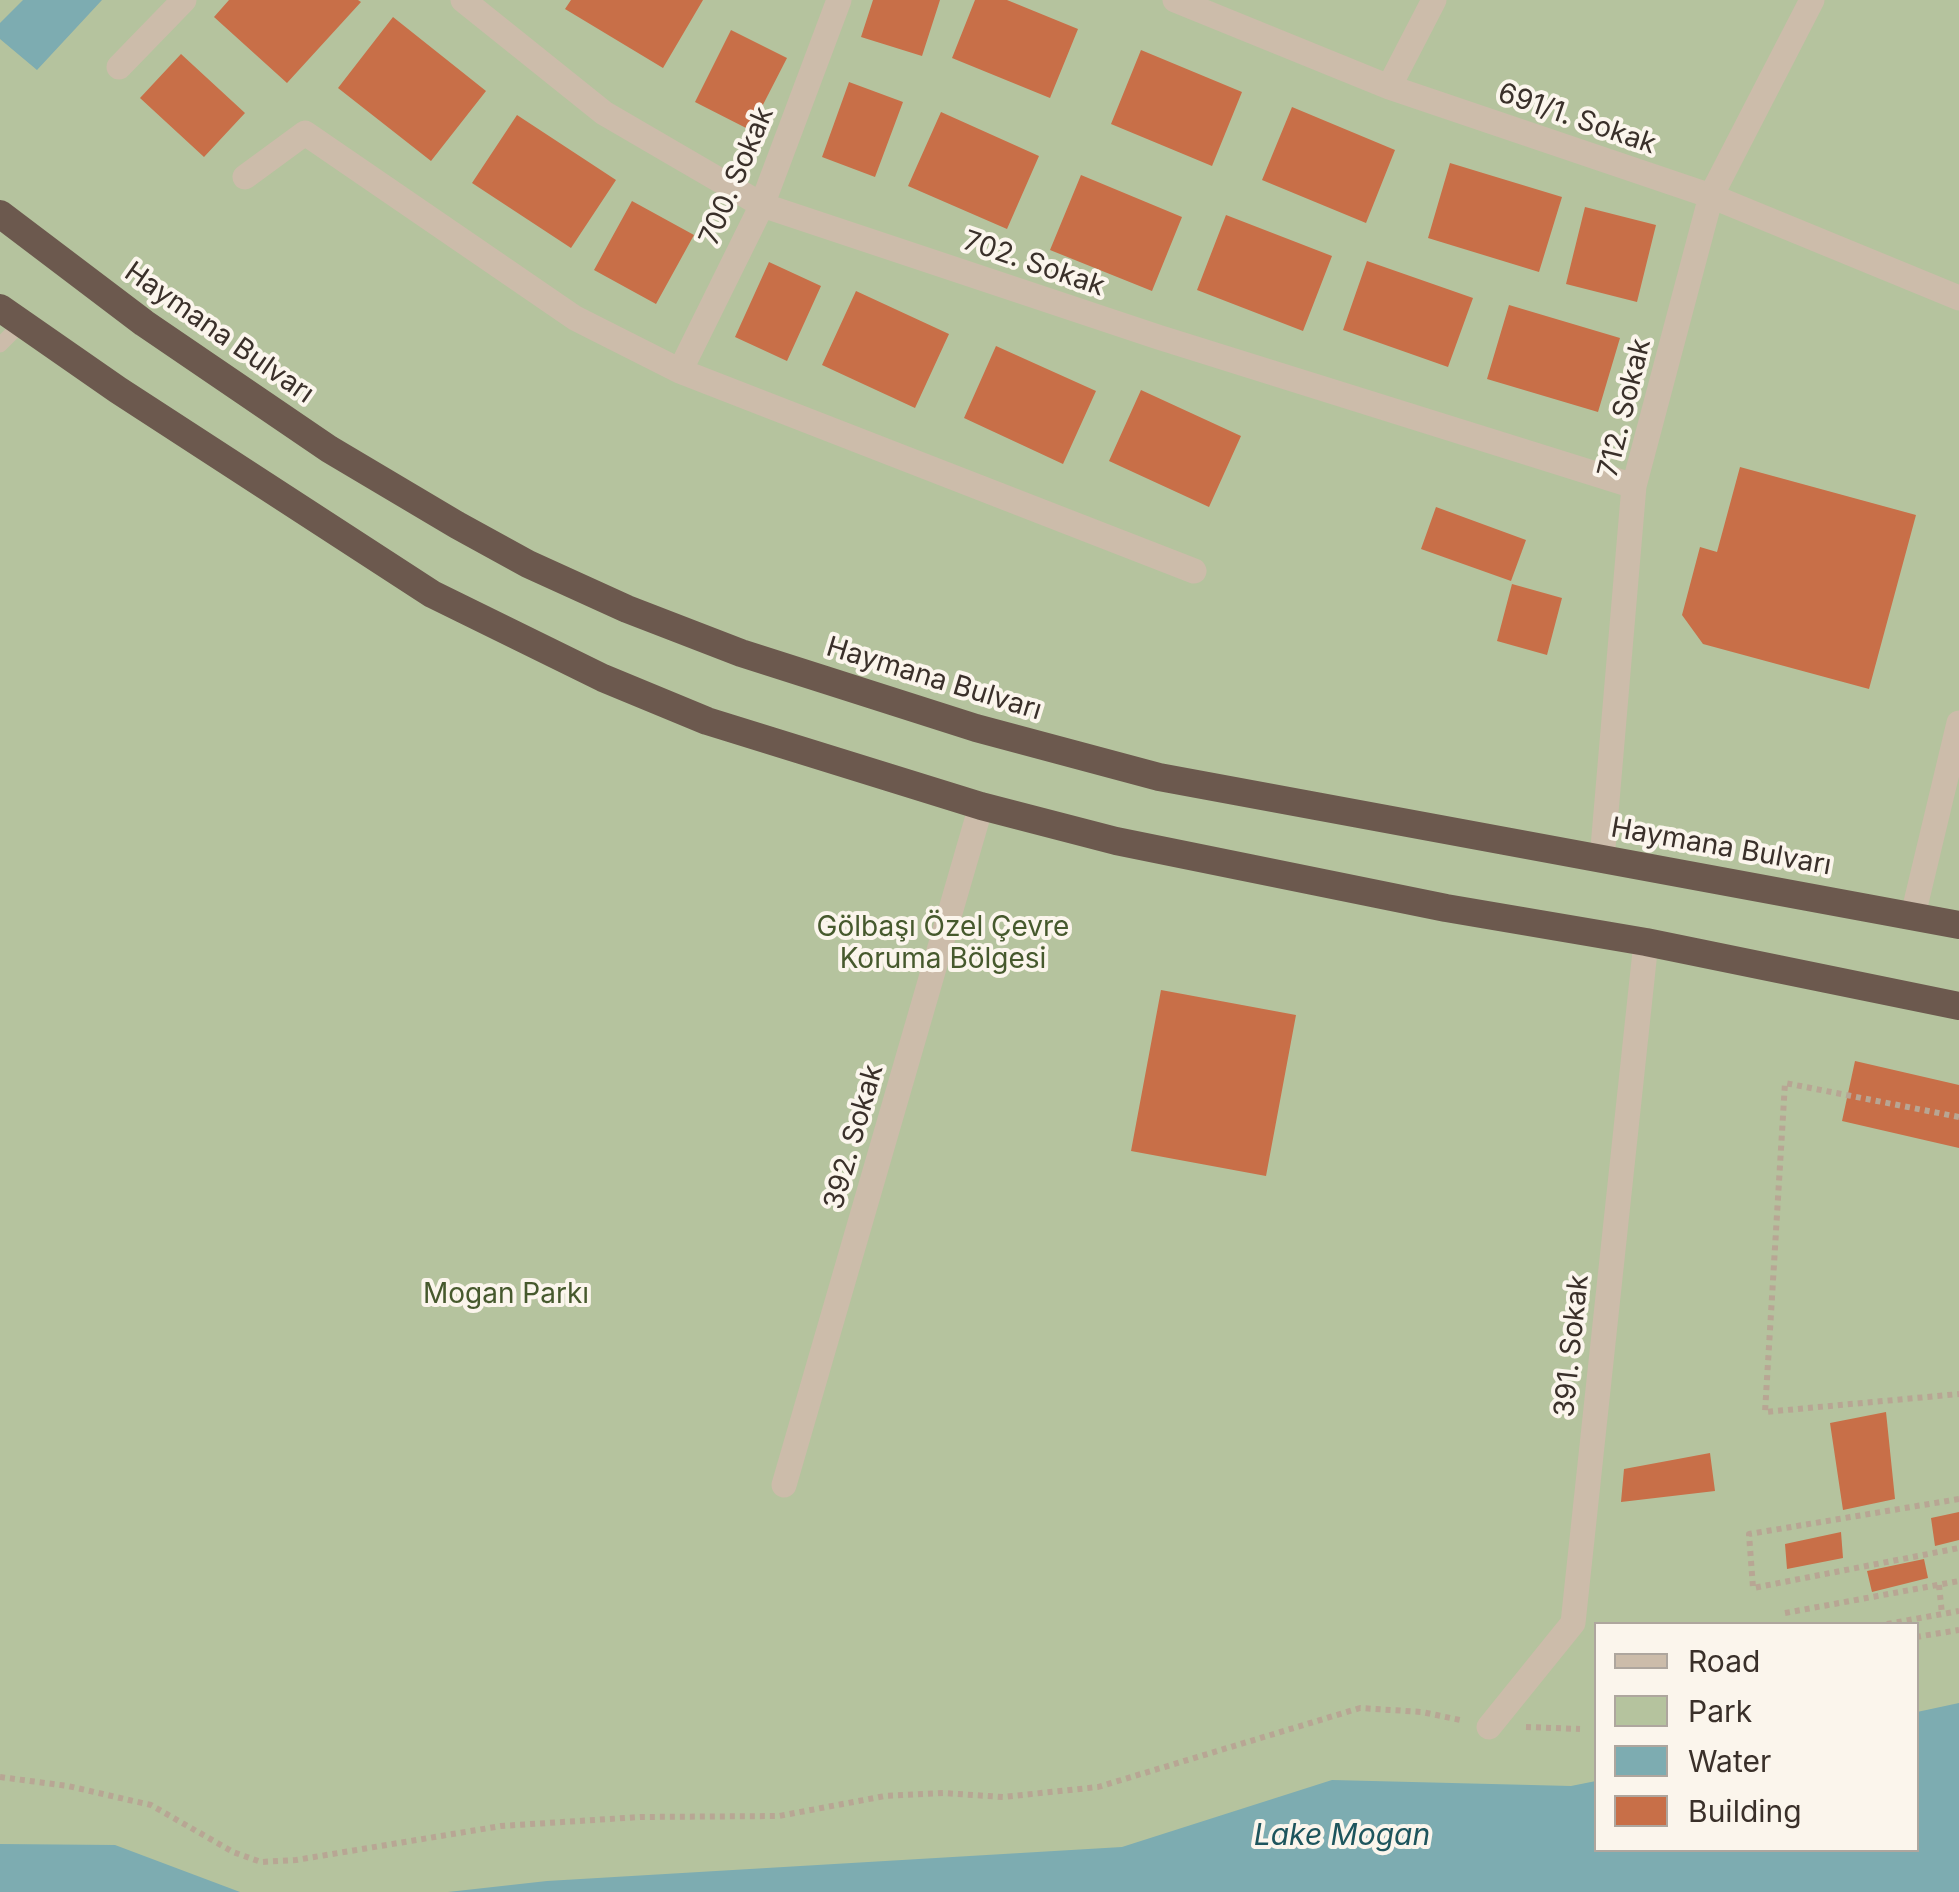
<!DOCTYPE html>
<meta charset="utf-8">
<style>
body{margin:0}
#map{position:relative;width:1959px;height:1892px;overflow:hidden;background:#f3ebdf;font-family:Inter,sans-serif}
canvas{display:block}
.legend{position:absolute;left:1594px;top:1622px;width:325px;height:230px;box-sizing:border-box;background:#fbf5ec;border:2px solid #aea69e;margin:0;padding:12px 18px;list-style:none;font-size:30px;color:#3a302a}
.legend li{display:flex;align-items:center;gap:20px;height:50px}
.legend b{width:50px;border:2px solid #aea69e}
</style>
<div id="map">
<canvas width="1959" height="1892"></canvas>
<ul class="legend">
<li><b style="height:12px;background:#ccbcaa"></b>Road</li>
<li><b style="height:28px;background:#b5c39e"></b>Park</li>
<li><b style="height:28px;background:#7dacb1"></b>Water</li>
<li><b style="height:28px;background:#c86f48"></b>Building</li>
</ul>
</div>
<script>
const ctx = document.querySelector('canvas').getContext('2d');
ctx.lineJoin = 'round';
function paint(path, color) {
  ctx.fillStyle = color;
  ctx.fill(path, 'evenodd');
}
function poly(rows) {
  const path = new Path2D();
  for (const r of rows) {
    path.moveTo(r[0], r[1]);
    for (let i = 2; i < r.length; i += 2) path.lineTo(r[i], r[i + 1]);
  }
  return path;
}
function trace(path, color, width, dash) {
  ctx.strokeStyle = color;
  ctx.lineWidth = width;
  ctx.lineCap = dash ? 'butt' : 'round';
  ctx.setLineDash(dash || []);
  ctx.stroke(path);
}
function label(font, color, halo, rows, align = 'center') {
  ctx.font = font + ' Inter,sans-serif';
  ctx.lineWidth = 8;
  ctx.setLineDash([]);
  ctx.textBaseline = 'middle';
  ctx.strokeStyle = halo;
  ctx.fillStyle = color;
  for (const [text, x, y, turn = 0] of rows) {
    ctx.save();
    ctx.translate(x, y);
    ctx.rotate((+turn || 0) * Math.PI / 180);
    ctx.textAlign = isNaN(turn) ? turn : align;
    if (halo) ctx.strokeText(text, 0, 0);
    ctx.fillText(text, 0, 0);
    ctx.restore();
  }
}
paint(poly([
 [0,0,1959,0,1959,1892,0,1892],
 [1596,1624,1916,1624,1916,1850,1596,1850]
]), '#b5c39e');
paint(poly([
 [23,0,102,0,37,70,0,39,0,23],
 [1959,1703,1959,1892,448,1892,547,1881,1122,1847,1332,1780,1571,1786,1596,1781,1596,1850,1916,1850,1917,1712],
 [0,1844,115,1845,240,1892,0,1892]
]), '#7dacb1');
paint(poly([
 [229,0,358,0,361,2,287,83,214,17],
 [571,0,703,0,663,68,565,9],
 [873,0,940,0,922,56,861,37],
 [975,0,1007,0,1078,29,1050,98,952,58],
 [393,17,486,91,431,161,338,88],
 [731,30,787,58,750,130,695,102],
 [1141,50,1242,92,1212,166,1111,124],
 [181,54,245,113,204,157,140,98],
 [849,82,903,102,875,177,822,157],
 [1292,107,1395,150,1366,223,1262,180],
 [941,112,1039,156,1007,229,908,186],
 [517,115,616,180,571,248,472,183],
 [1450,163,1562,197,1539,272,1428,238],
 [1081,175,1182,217,1152,291,1050,250],
 [632,201,694,235,656,304,594,270],
 [1585,207,1656,225,1637,302,1566,284],
 [1226,215,1332,256,1303,331,1197,290],
 [1367,261,1473,298,1448,367,1343,330],
 [769,262,821,286,787,361,735,337],
 [856,291,949,334,915,408,822,365],
 [1509,305,1620,338,1598,412,1487,379],
 [996,346,1096,391,1063,464,964,418],
 [1141,390,1241,436,1209,507,1109,461],
 [1740,467,1916,515,1869,689,1703,644,1682,615,1700,547,1717,552],
 [1436,507,1526,540,1511,581,1421,549],
 [1512,584,1562,598,1547,655,1497,641],
 [1161,990,1296,1015,1266,1176,1131,1151],
 [1855,1061,1959,1085,1959,1148,1842,1121],
 [1886,1412,1895,1499,1843,1510,1830,1423],
 [1710,1453,1715,1491,1621,1502,1624,1469],
 [1959,1512,1959,1540,1935,1546,1931,1518],
 [1841,1532,1843,1558,1787,1569,1785,1544],
 [1924,1559,1928,1578,1872,1592,1867,1571]
]), '#c86f48');
trace(poly([
 [1959,1117,1785,1083,1765,1412,1959,1394],
 [1959,1499,1749,1534,1753,1588,1959,1548],
 [1939,1585,1942,1614],
 [1785,1613,1959,1581],
 [1887,1624,1959,1611],
 [1916,1637,1959,1630],
 [1526,1727,1580,1729],
 [0,1777,68,1786,151,1805,233,1852,261,1862,296,1860,501,1826,640,1817,779,1816,885,1796,943,1793,1003,1797,1098,1787,1360,1708,1422,1712,1460,1720]
]), '#b8a694', 6, [5, 5]);
trace(poly([
 [0,345,21,324]
]), '#ccbcaa', 15);
trace(poly([
 [463,0,604,113,762,205,1158,337,1634,486],
 [1175,0,1389,87,1711,196,1959,298],
 [119,67,184,0],
 [1389,87,1434,0],
 [245,177,305,133,575,318,680,371,1194,571],
 [680,371,762,205,839,0],
 [1602,859,1634,486,1711,196,1812,0],
 [1913,915,1959,723],
 [784,1485,981,806],
 [1489,1727,1573,1623,1646,942]
]), '#ccbcaa', 25);
trace(poly([
 [0,214,144,323,329,449,457,525,528,564,627,609,741,653,976,728,1159,777,1959,925],
 [0,308,118,390,432,594,603,678,707,721,981,806,1116,841,1446,908,1646,942,1959,1006]
]), '#6c594e', 28);
label('28px', '#3a302a', '#fbf5ec', [
 ["691/1. Sokak",1577,119,19],
 ["700. Sokak",737,176,-67],
 ["702. Sokak",1034,264,19],
 ["Haymana Bulvarı",219,333,35],
 ["712. Sokak",1625,408,-76],
 ["Haymana Bulvarı",934,679,17],
 ["Haymana Bulvarı",1721,847,10],
 ["392. Sokak",854,1137,-74],
 ["391. Sokak",1572,1346,-84]
]);
label('28px', '#46592d', '#fbf5ec', [
 ["Gölbaşı Özel Çevre",943,928],
 ["Koruma Bölgesi",943,960],
 ["Mogan Parkı",506,1295]
]);
label('italic 30px', '#1e555d', '#fbf5ec', [
 ["Lake Mogan",1342,1836]
]);
</script>
